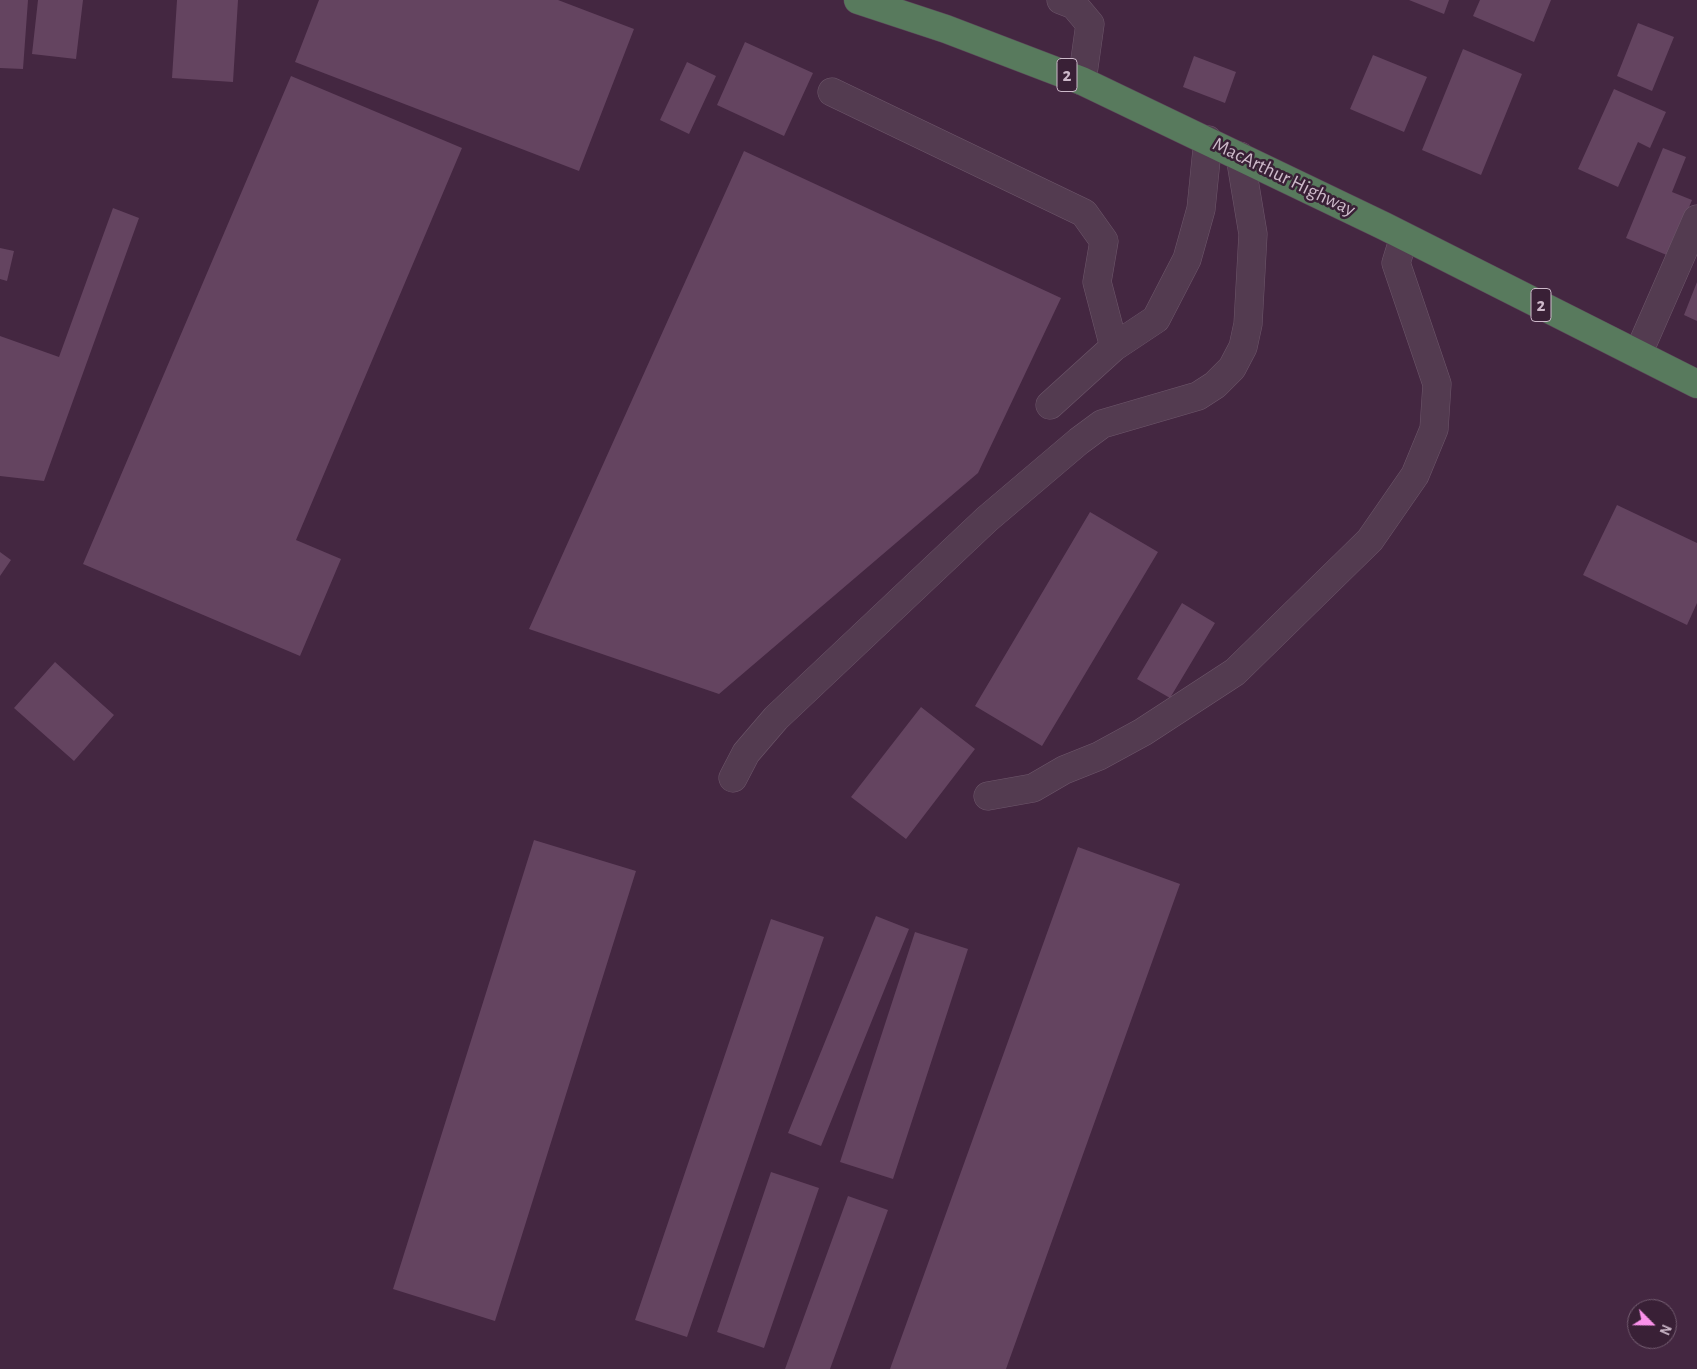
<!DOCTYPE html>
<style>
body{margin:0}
#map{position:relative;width:1697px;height:1369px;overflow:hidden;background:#442741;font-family:"Alegreya Sans",sans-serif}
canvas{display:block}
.north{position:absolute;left:1627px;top:1299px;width:50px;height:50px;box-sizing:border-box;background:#392036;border:1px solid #745d71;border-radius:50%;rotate:113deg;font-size:14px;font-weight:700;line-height:20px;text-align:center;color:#cdb9ca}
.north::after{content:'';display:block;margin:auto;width:18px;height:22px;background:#fa91ea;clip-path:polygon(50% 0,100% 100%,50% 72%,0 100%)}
</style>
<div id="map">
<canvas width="1697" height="1369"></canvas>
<div class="north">N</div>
</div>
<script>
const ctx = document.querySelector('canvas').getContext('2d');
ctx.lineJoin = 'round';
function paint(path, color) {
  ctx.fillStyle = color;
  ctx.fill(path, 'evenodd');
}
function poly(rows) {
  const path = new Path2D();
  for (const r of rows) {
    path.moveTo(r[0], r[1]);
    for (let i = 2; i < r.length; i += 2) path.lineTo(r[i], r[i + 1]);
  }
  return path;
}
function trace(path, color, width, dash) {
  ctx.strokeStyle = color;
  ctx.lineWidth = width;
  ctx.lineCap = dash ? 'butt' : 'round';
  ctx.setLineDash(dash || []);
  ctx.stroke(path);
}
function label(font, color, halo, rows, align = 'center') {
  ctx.font = font + ' "Alegreya Sans",sans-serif';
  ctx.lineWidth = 5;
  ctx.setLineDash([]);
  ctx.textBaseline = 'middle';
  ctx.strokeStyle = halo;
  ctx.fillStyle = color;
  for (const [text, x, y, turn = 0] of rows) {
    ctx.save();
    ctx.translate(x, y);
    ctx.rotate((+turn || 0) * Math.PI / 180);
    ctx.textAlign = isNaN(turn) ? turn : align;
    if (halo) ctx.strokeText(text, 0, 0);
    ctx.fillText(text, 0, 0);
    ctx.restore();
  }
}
paint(poly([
 [0,0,28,0,23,69,0,68],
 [38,0,83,0,76,59,32,54],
 [177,0,238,0,233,82,172,78],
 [319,0,558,0,634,29,579,171,295,62],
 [1409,0,1449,0,1444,14],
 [1480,0,1551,0,1534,42,1473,16],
 [1638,23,1674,37,1652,91,1617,76],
 [745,42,813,73,784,136,717,105],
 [1463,49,1522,74,1481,175,1422,150],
 [1373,55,1427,77,1404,132,1350,109],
 [1194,56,1236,72,1225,103,1183,87],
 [687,62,716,76,689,134,660,120],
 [291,76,462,148,296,540,341,559,300,656,83,564],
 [1614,89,1666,112,1650,148,1638,142,1618,187,1578,169],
 [1663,148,1686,157,1672,192,1692,200,1669,256,1626,238],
 [744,151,1061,298,978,473,719,694,529,629],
 [113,208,139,218,44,481,0,476,0,336,59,357],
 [0,248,14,251,7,281,0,279],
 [1697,282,1697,321,1684,315],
 [1617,505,1697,543,1697,603,1687,625,1583,575],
 [1090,512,1158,552,1042,746,975,706],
 [0,552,11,560,0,576],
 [1182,603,1215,623,1170,698,1137,679],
 [55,662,114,715,74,761,14,708],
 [921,707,975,749,906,839,851,797],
 [534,840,636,871,495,1321,393,1289],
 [1078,847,1180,884,1006,1369,890,1369],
 [876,916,909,929,821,1146,788,1133],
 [771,919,824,937,687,1337,635,1320],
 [915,932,968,949,893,1179,840,1162],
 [771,1172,819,1188,764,1348,717,1332],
 [848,1196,888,1210,830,1369,785,1369]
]), '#644460');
const minor = poly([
 [1061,0,1074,5,1090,24,1082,81],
 [832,92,1084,213,1104,241,1097,282,1114,347],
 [1638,354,1697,219],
 [1050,405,1114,347,1156,319,1187,259,1201,209,1208,140],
 [733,778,746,753,776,718,987,519,1079,441,1102,424,1198,396,1215,385,1232,368,1243,347,1248,324,1253,234,1240,156],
 [988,796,1033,788,1064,770,1099,756,1143,732,1235,672,1370,540,1415,475,1434,429,1437,384,1396,263,1404,237]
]);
const highway = poly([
 [858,0,946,29,1082,81,1384,226,1697,384]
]);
trace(minor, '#6e576b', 29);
trace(highway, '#5b4358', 29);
trace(minor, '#533b50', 28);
trace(highway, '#587a5d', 28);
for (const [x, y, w] of [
 [1067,75,20],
 [1541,305,20]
]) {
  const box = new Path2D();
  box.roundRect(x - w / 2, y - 16.5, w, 33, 4);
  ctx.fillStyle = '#392036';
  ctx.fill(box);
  trace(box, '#cdb9ca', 1);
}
label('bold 19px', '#cdb9ca', null, [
 ["2",1067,75],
 ["2",1541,305]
]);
label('20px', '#cdb9ca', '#392036', [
 ["MacArthur Highway",1284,177,26]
]);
</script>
